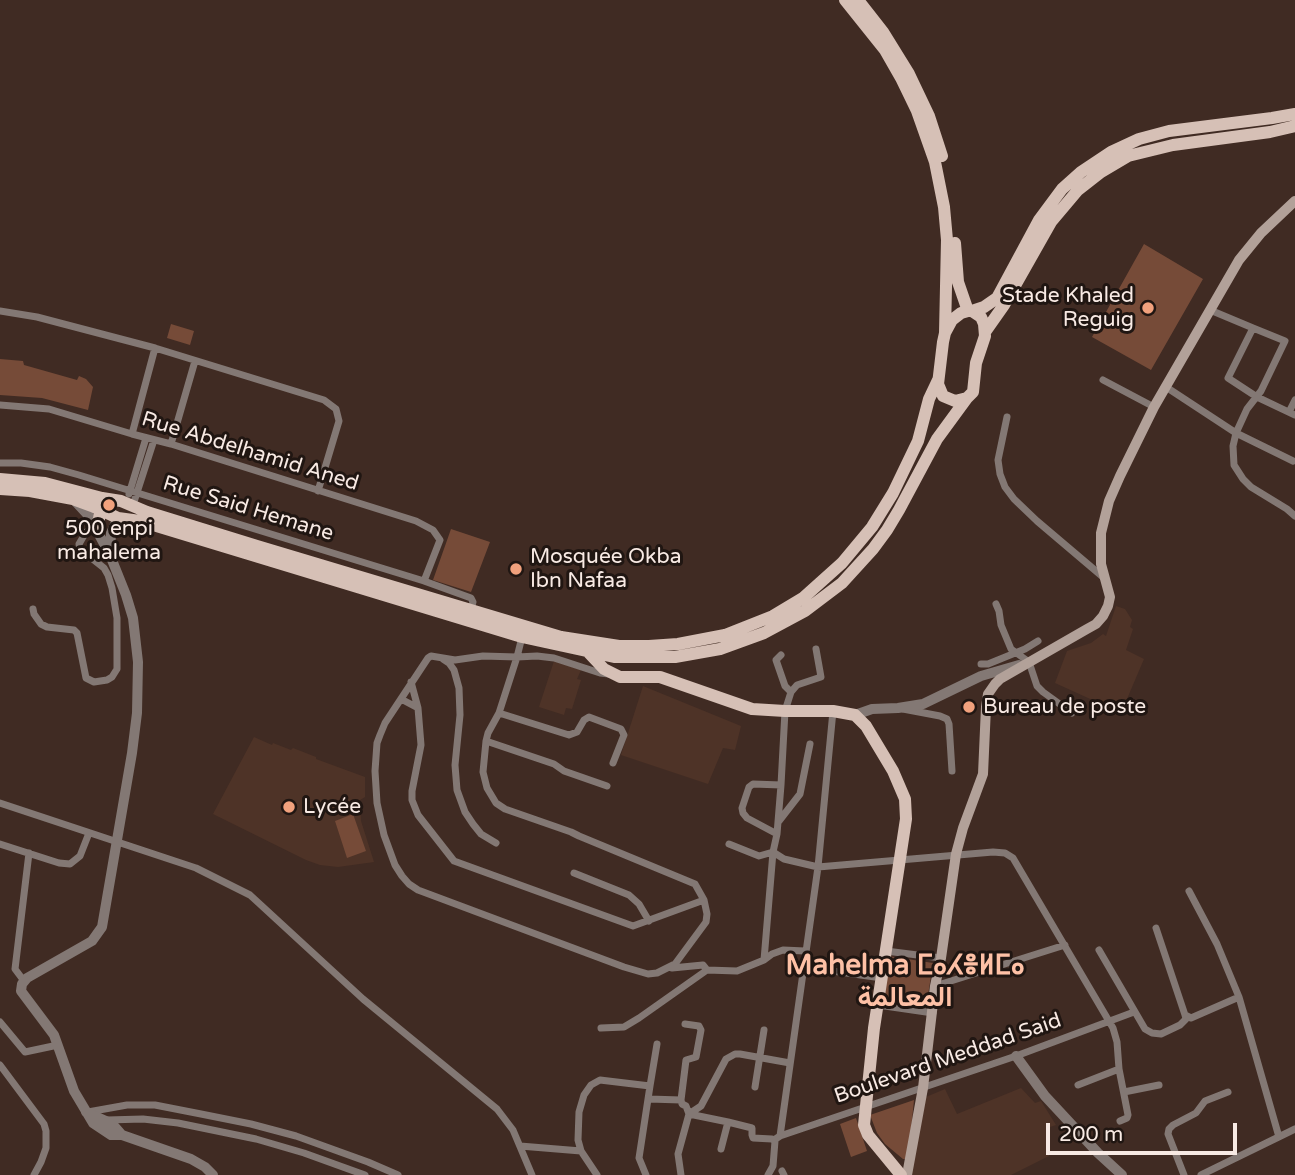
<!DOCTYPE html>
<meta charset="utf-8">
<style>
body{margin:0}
#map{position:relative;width:1295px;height:1175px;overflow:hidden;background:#402b23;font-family:"Varela Round",sans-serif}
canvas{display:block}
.scale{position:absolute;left:1046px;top:1123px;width:191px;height:32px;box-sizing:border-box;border:4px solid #f8eae4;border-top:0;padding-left:9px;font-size:21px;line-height:24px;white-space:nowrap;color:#f8eae4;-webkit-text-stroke:5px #201612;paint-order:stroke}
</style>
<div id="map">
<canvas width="1295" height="1175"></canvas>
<div class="scale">200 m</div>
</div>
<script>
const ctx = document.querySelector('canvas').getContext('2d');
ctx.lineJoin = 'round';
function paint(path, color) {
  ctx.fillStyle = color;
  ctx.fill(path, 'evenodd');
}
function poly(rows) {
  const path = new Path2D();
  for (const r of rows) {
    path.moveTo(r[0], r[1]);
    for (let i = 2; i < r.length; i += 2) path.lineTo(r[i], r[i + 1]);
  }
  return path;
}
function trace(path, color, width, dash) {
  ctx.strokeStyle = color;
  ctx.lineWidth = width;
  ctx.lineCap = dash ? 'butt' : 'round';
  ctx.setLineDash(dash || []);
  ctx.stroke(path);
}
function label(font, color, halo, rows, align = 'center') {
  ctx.font = font + ' "Varela Round",Vazirmatn,"Noto Sans Tifinagh",sans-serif';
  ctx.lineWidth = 6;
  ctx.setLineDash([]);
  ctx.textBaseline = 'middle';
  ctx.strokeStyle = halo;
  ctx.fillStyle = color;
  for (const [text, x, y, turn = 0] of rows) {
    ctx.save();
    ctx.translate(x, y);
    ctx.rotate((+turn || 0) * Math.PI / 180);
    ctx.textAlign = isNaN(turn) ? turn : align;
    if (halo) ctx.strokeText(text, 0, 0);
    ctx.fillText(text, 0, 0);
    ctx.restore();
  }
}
paint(poly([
 [1116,606,1125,609,1132,620,1130,627,1133,629,1126,650,1144,659,1121,713,1055,683,1067,651,1091,643,1103,634,1106,636],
 [554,661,581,670,577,679,581,680,572,709,566,708,564,715,539,707],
 [643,686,741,726,735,750,723,748,708,784,621,755],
 [254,737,272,745,273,743,291,750,293,748,316,757,316,759,365,777,365,797,360,800,361,821,374,862,338,867,320,865,306,860,213,814],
 [1021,1088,1035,1103,1041,1101,1056,1125,1050,1127,1049,1156,1011,1175,911,1175,926,1097,945,1089,957,1114]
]), '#4e3327');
paint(poly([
 [1144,244,1203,279,1151,370,1092,337],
 [171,324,194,331,190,345,167,338],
 [0,359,23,361,24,365,77,380,79,376,86,379,93,387,88,410,42,398,0,395],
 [451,529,490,542,471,592,433,580],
 [353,814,366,851,347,858,335,821],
 [888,956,933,963,926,1008,881,1002],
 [914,1100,908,1159,903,1159,885,1144,877,1133,870,1115],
 [856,1118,867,1151,851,1157,840,1124]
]), '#764b38');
trace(poly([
 [1210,310,1253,328,1228,378,1257,397,1295,415],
 [0,311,37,317,155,348,324,400,336,409,339,421,318,491],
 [1253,328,1285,341,1261,391,1247,409,1236,433,1233,446,1234,465,1243,479,1251,487,1287,509,1295,516],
 [1103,380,1154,407],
 [1166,387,1236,433,1293,461],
 [0,405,49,409,132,434,171,444,416,521,433,530,440,540,424,581],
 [1289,412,1295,400],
 [1007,417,998,460,1000,474,1005,487,1014,499,1037,521,1103,577],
 [132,434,155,348],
 [171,444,195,361],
 [0,463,21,463,50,467,79,475,424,581,471,598,473,602,471,610],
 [129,494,146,438],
 [133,505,154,440],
 [996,604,999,611,1001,625,1011,649,1029,662,1037,686,1043,692,1072,713],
 [33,609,34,614,41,624,47,627,74,630,77,633,86,678,94,682,107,680,112,677,117,669,117,618,112,588,108,575,104,568,80,549,79,544,86,532,95,527],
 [522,637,517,657,499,713,488,733,486,741,483,772,487,788,496,803,505,809,571,832,579,836,695,884,704,900,707,914,706,922,675,964,657,973,648,974,624,967,418,890,409,884,402,876,395,865,384,835,377,803,375,771,377,743,380,735,385,723,428,658,431,656,455,660,483,656,517,657,537,656,554,658,600,673,609,674],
 [443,659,449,663,454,670,459,688,460,715,455,765,457,790,465,812,473,824,481,834,496,843],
 [981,664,988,664,1025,649,1038,641],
 [791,692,797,685,821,677,816,649],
 [401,699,418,708,411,682],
 [418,708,421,745,412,791,412,800,418,815,454,861,633,926,704,900],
 [903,709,940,716,947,719,949,724,952,771],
 [499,713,569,735,577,732,584,720,589,717,621,729,624,735,613,763],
 [486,741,554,764,564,771,607,786],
 [0,803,196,868,250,895,363,999,497,1109,513,1130,532,1175],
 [779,821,800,794,810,744],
 [777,834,781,785],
 [0,844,59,863,70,864,80,856,89,833],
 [729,844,759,856,773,852,784,859,818,867,993,852,1005,853,1013,858,1113,1028,1117,1042,1119,1069,1128,1115,1127,1118,1120,1121],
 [574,873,629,895,639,904,649,921],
 [1189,891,1217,944,1239,997,1279,1137],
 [1156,928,1185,1015,1191,1018,1239,997],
 [1099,950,1145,1029,1152,1033,1161,1034,1180,1025,1186,1019,1185,1015],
 [886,951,941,958],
 [764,960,772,954,783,950,805,951],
 [804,967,882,978],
 [672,968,703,965,707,970],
 [24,981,15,969,29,853],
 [935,986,1065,945],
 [878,1005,933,1013],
 [0,1022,25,1052,58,1045],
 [601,1028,624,1027,639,1018,707,970,737,971,764,960,773,852,777,834,747,818,743,813,742,808,749,787,753,784,781,785,785,711,791,692,785,686,776,660,781,655],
 [0,1065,44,1124,46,1131,46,1148,41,1162,34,1175],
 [1078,1085,1119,1069],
 [650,1086,657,1044],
 [755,1087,764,1030],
 [1124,1092,1159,1085],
 [649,1099,681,1100,682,1104,686,1106,689,1114,728,1122,721,1149],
 [681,1100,686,1060,696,1057,701,1030,699,1026,685,1024],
 [88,1112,127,1105,155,1105,201,1114,251,1124,296,1136,368,1162,398,1175],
 [107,1120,143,1119,178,1123,256,1139,304,1153,365,1175],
 [728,1122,752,1128,752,1135,753,1138,772,1139,775,1141,773,1166,768,1175],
 [780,1136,818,867,833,711],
 [774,1140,780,1136,1016,1056,1134,1012],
 [520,1146,581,1151],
 [782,1171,784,1175],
 [597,1175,581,1151,578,1140,579,1112,584,1095,591,1085,600,1080,650,1086,639,1158,646,1175],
 [681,1175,678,1154,689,1114,701,1106,726,1059,735,1054,740,1054,790,1063],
 [1184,1175,1168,1134,1169,1129,1173,1125,1196,1113,1205,1101,1228,1092],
 [1201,1175,1295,1129]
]), '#837874', 7);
trace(poly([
 [76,502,89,516,110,555,126,595,133,618,138,662,137,713,132,753,102,927,92,941,27,978,22,984,21,991,54,1035,74,1091,93,1123,111,1135,122,1135,191,1159,205,1167,213,1175],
 [110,551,111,533,118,518],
 [855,715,872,709,898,708,923,704,981,676,1019,665],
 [1016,1056,1045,1096,1098,1153,1122,1175],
 [86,1112,106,1121,115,1127,122,1135]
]), '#837874', 10);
trace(poly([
 [907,1175,923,1088,935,986,941,958,956,854,963,828,983,774,986,707,988,694,995,684,1000,679,1087,629,1096,624,1103,616,1108,606,1110,597,1101,564,1101,533,1109,501,1120,476,1154,407,1239,260,1261,233,1295,201]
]), '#b2a199', 10);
trace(poly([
 [845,0,885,50,901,78,917,111,935,162,944,207,947,240,945,333],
 [858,0,883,32,909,74,929,116,942,156],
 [955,243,958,282,968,311],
 [968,311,972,311,981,317,984,324,985,336,976,363,973,392,967,398,955,401,943,396,938,384,943,342,945,333,952,320,961,313,968,311],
 [972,311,984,307,997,298,1039,220,1062,189,1081,172,1111,152,1139,139,1169,131,1272,118,1295,114],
 [985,332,1004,305,1051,222,1078,190,1101,172,1128,156,1173,145,1270,132,1295,126],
 [0,479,45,483,102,498,121,501,147,512,257,546,561,637,619,646,649,646,678,644,725,635,773,616,803,598,842,563,872,527,893,493,918,441,929,399,938,380],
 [0,489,30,491,73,499,92,506,118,518,140,521,522,637,614,657,675,657,720,649,764,633,805,611,842,583,873,549,887,530,899,510,937,439,967,398],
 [95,527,99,519,101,504],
 [588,652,604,669,620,677,660,677,752,709,785,711,833,711,855,715,866,726,893,771,905,799,906,819,874,1028,864,1125,868,1135,901,1175]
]), '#d6c0b6', 12);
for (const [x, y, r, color] of [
 [1148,308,7,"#f1a17d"],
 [109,505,7,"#f1a17d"],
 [516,569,7,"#f1a17d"],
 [969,707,7,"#f1a17d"],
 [289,807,7,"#f1a17d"]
]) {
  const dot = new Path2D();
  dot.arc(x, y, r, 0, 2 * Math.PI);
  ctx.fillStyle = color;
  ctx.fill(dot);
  trace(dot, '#201612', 2.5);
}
label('21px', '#f8eae4', '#201612', [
 ["Stade Khaled",1134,296,"right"],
 ["Reguig",1134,320,"right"],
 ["500 enpi",109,529,"center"],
 ["mahalema",109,553,"center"],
 ["Mosquée Okba",530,557],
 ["Ibn Nafaa",530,581],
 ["Bureau de poste",983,707],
 ["Lycée",303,807]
], 'left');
label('21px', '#f8eae4', '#201612', [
 ["Rue Abdelhamid Aned",250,452,17],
 ["Rue Said Hemane",248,509,17],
 ["Boulevard Meddad Said",948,1059,-19]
]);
label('bold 28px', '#fec1a6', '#201612', [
 ["Mahelma ⵎⴰⵃⴻⵍⵎⴰ",905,967],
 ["المعالمة",905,999]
]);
</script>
